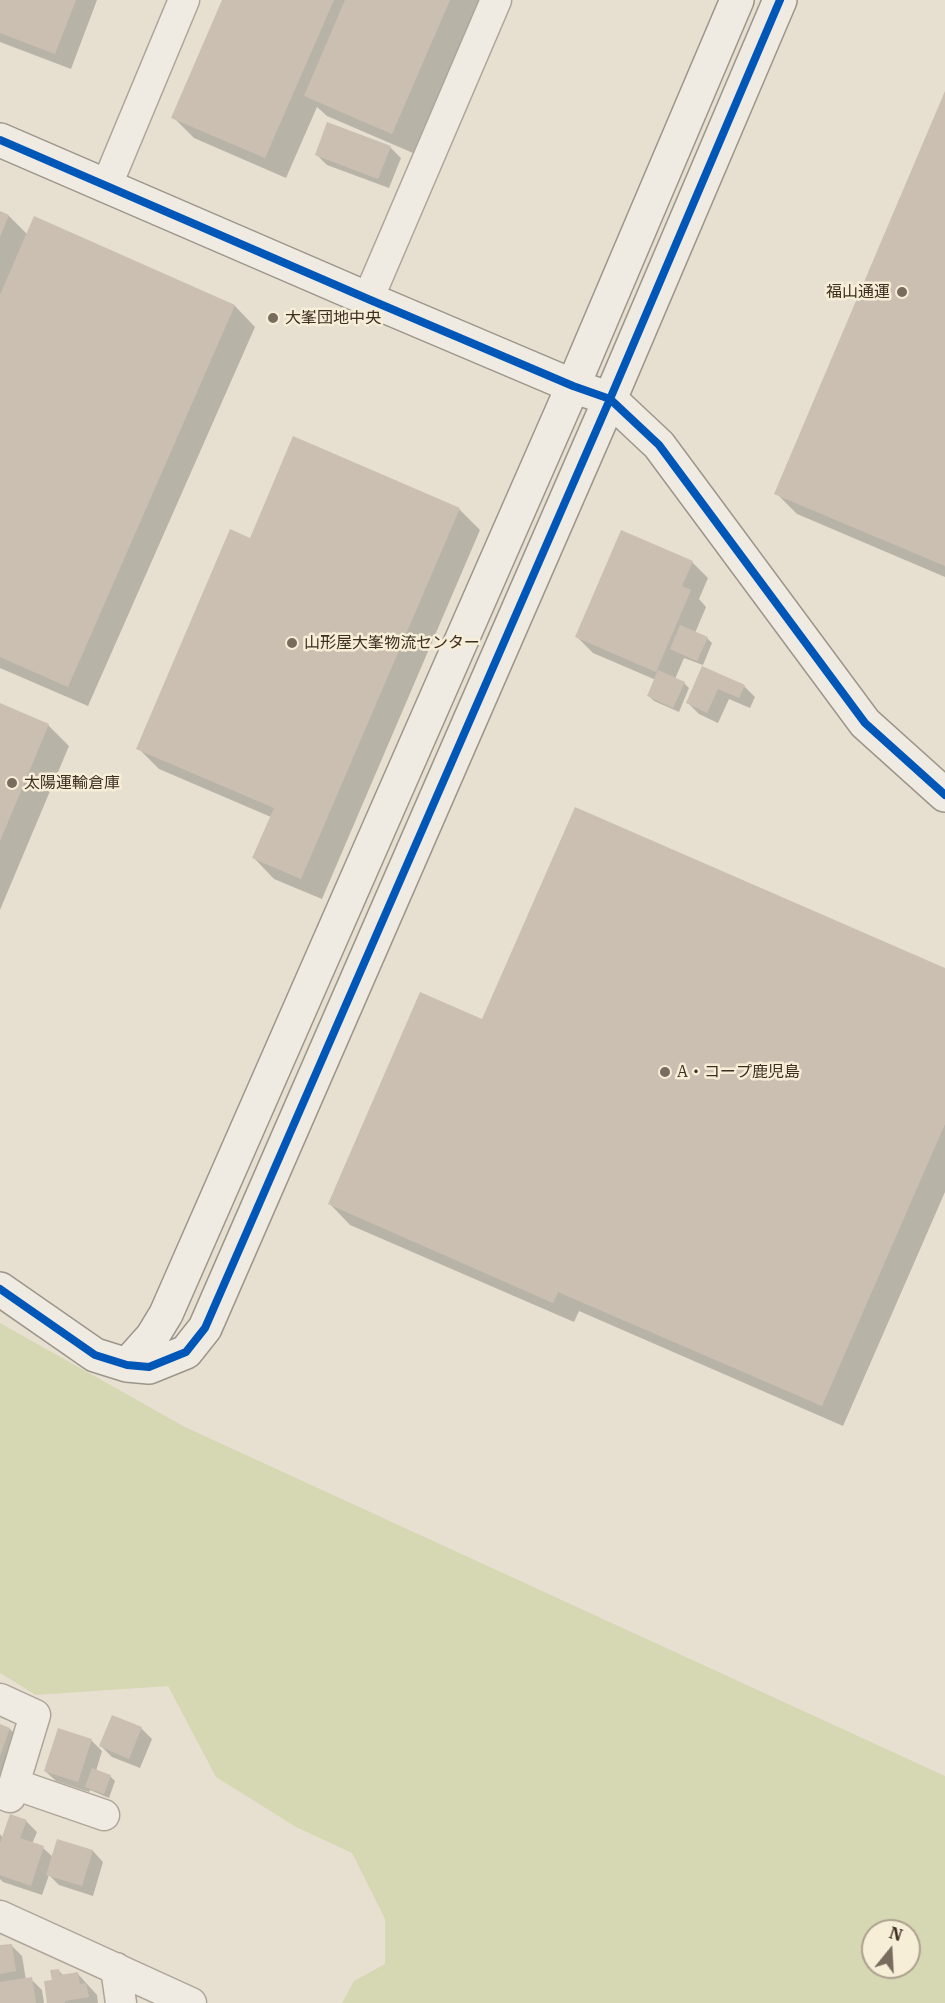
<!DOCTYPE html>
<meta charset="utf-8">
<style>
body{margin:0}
#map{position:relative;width:945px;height:2003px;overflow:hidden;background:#e7e0d1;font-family:"IBM Plex Serif",serif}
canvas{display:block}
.north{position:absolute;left:861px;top:1919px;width:60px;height:60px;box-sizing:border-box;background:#f7eed8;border:2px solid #ada18e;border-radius:50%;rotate:18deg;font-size:16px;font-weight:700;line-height:24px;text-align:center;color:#3d2e20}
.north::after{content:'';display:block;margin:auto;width:21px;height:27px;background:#786c5e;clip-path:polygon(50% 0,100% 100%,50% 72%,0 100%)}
</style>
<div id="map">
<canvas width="945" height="2003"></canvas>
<div class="north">N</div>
</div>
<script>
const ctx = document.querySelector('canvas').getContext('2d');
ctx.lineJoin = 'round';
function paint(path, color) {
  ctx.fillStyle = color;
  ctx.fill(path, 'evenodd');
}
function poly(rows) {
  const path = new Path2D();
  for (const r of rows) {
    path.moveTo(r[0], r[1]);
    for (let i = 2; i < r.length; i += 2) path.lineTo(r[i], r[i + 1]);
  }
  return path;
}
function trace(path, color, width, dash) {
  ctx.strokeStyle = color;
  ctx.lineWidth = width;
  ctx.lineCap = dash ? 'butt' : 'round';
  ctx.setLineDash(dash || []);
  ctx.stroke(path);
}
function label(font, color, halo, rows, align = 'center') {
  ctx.font = font + ' "IBM Plex Serif","Noto Sans JP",serif';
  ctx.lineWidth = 5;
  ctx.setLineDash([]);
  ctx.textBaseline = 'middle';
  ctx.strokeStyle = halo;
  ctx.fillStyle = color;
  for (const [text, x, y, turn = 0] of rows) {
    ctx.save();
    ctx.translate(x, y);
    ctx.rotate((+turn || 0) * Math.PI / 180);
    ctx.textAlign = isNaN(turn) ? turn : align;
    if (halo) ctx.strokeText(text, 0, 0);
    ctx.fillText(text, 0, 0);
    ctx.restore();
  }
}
paint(poly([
 [0,1323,185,1427,945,1776,945,2003,342,2003,354,1981,385,1964,385,1919,352,1853,296,1827,216,1777,168,1686,36,1695,0,1673],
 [873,1931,909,1931,909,1967,873,1967]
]), '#d6d7b3');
paint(poly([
 [0,0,97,0,71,69,0,42],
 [224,0,479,0,413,153,327,116,317,107,286,178,194,138,173,117],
 [945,95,945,577,797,514,776,493],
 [390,147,401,158,389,188,327,165,316,154],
 [0,213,9,216,28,235,35,218,235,306,255,327,88,706,0,668],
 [459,509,480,530,322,899,274,879,254,858,271,817,159,769,138,748,251,540],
 [692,562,708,578,699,599,706,607,695,633,707,638,712,643,703,665,684,658,675,679,684,683,689,688,679,712,654,701,649,696,656,680,593,653,577,637],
 [702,668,744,686,755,697,750,708,729,699,718,723,699,714,688,703],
 [0,705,48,725,69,746,0,910],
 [945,970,945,1192,843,1426,579,1311,574,1322,350,1225,330,1204,483,1021],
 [0,1726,10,1729,20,1740,7,1778,0,1775],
 [141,1728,152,1739,140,1768,112,1757,101,1746],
 [59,1730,92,1741,102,1751,96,1771,110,1776,115,1781,109,1798,90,1790,89,1792,56,1781,45,1771],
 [26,1821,37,1832,32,1844,43,1848,53,1857,58,1841,93,1851,103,1862,93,1896,59,1885,49,1875,42,1895,3,1882,0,1879,0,1834,3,1838],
 [11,1945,22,1956,26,1980,31,1979,42,1990,44,2003,0,2003,0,1947],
 [58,1970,64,1976,78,1974,97,1995,98,2003,48,2003]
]), '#0003');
paint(poly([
 [0,0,76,0,55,54,0,33],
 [222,0,334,0,265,158,171,118],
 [345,0,450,0,392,134,304,96],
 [945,91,945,566,774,494],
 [327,122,391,146,378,179,315,155],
 [0,211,9,215,0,237],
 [34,216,235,305,68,687,0,657,0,295],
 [293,436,460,508,301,879,252,858,274,808,136,749,230,529,250,538],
 [621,530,693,561,682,586,691,590,656,672,575,637],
 [680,625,708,637,697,661,670,649],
 [702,666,745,685,739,698,718,689,707,713,686,703],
 [658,670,685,682,673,708,647,696],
 [0,703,49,724,0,841],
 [575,807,945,968,945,1124,822,1406,558,1292,553,1303,328,1204,420,992,482,1019],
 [112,1715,142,1727,129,1759,99,1746],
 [0,1724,10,1728,0,1756],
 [58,1728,92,1739,78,1782,44,1771],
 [92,1768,111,1775,104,1794,85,1787],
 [10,1814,27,1820,20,1838,44,1846,31,1886,0,1875,0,1843],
 [57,1839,93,1850,82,1886,46,1875],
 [12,1944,16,1971,0,1974,0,1945],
 [59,1969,60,1975,78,1972,80,1984,86,1983,89,1997,65,2001,65,2003,47,2003,44,1981,52,1980,50,1970],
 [32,1977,36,2003,0,2003,0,1982]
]), '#cbbfb2');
const street = poly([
 [106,187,184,0],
 [368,299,496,0],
 [0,1699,35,1715,14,1784],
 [0,1793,10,1797,14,1784,104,1815],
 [0,1916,191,2003],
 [116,1968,121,2003]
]);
const secondary = poly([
 [0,140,368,299,573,386,610,399,659,445,865,723,945,795],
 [0,1289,95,1355,127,1365,149,1367,186,1352,205,1328,610,399,780,0],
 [127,1365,152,1337,166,1314,573,386,737,0]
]);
trace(street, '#ada599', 33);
trace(secondary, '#9c958a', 36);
trace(street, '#efebe3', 30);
trace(secondary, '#efebe3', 33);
trace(poly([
 [0,140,368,299,573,386,610,399,659,445,865,723,945,795],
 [0,1289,95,1355,127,1365,149,1367,186,1352,205,1328,610,399,780,0]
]), '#0057b8', 8);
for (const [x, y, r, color] of [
 [902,292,6,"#786c5e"],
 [273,318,6,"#786c5e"],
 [292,643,6,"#786c5e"],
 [12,783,6,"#786c5e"],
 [665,1072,6,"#786c5e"]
]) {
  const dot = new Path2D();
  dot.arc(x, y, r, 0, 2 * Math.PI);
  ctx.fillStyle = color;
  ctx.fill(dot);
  trace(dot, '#f7eed8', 2);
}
label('16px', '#3d2e20', '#f7eed8', [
 ["福山通運",890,292,"right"],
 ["大峯団地中央",285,318],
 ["山形屋大峯物流センター",304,643],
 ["太陽運輸倉庫",24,783],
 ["A・コープ鹿児島",677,1072]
], 'left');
</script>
